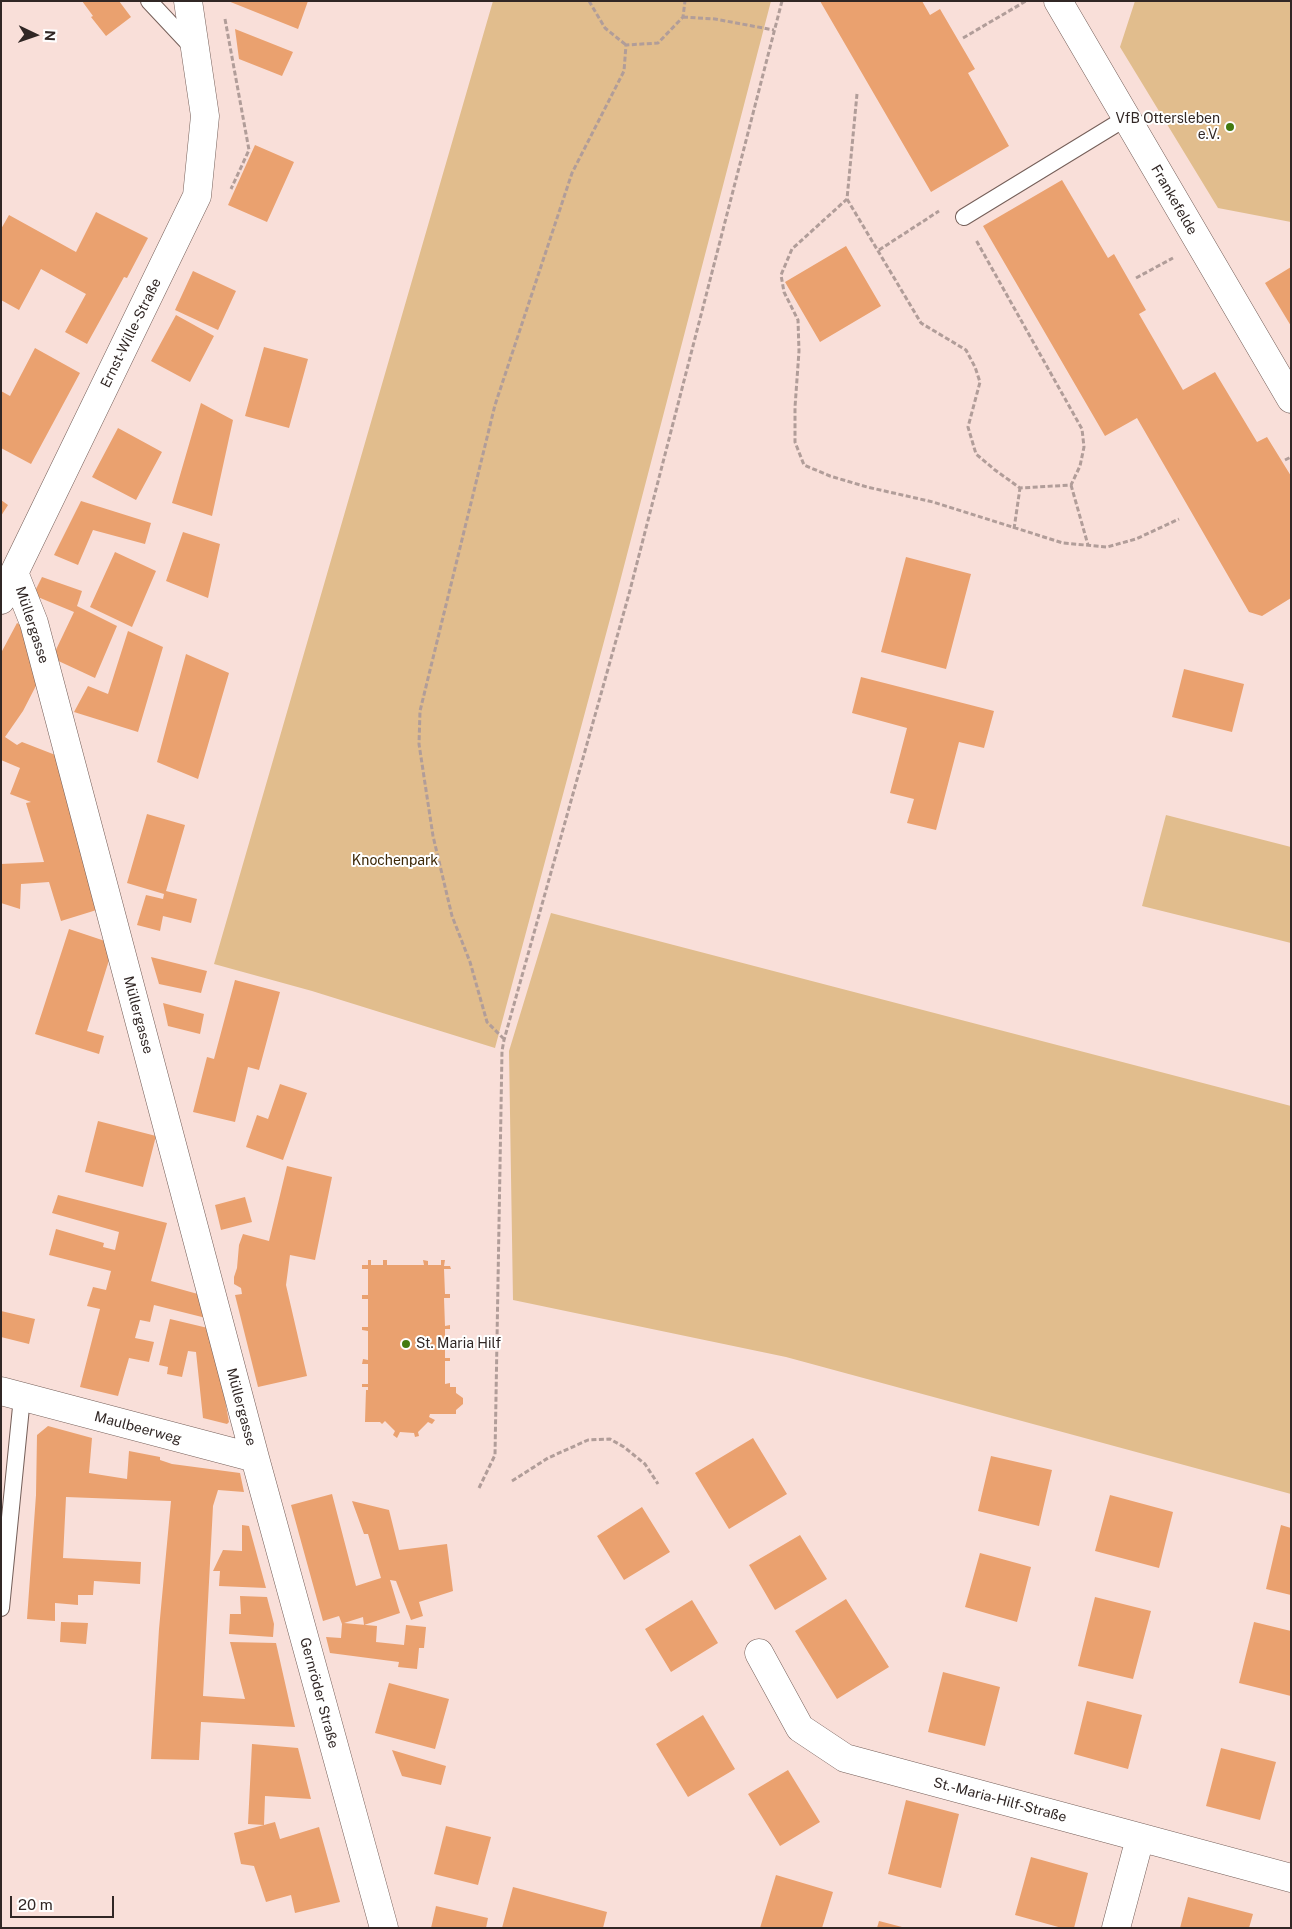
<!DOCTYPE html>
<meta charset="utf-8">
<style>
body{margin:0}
#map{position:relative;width:1292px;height:1929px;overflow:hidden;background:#f9dfd9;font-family:"Public Sans",sans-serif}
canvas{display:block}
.frame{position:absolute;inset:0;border:2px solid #312725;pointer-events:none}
.north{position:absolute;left:10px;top:10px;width:50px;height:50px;-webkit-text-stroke:4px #fff;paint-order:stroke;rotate:93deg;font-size:14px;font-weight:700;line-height:20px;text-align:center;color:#312725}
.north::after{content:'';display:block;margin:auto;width:18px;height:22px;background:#312725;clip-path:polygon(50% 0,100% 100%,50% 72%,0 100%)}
.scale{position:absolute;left:10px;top:1896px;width:104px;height:22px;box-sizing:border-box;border:2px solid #312725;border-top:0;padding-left:6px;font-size:15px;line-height:18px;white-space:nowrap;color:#312725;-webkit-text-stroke:4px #fff;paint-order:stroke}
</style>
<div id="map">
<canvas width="1292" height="1929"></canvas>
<div class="frame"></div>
<div class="north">N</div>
<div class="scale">20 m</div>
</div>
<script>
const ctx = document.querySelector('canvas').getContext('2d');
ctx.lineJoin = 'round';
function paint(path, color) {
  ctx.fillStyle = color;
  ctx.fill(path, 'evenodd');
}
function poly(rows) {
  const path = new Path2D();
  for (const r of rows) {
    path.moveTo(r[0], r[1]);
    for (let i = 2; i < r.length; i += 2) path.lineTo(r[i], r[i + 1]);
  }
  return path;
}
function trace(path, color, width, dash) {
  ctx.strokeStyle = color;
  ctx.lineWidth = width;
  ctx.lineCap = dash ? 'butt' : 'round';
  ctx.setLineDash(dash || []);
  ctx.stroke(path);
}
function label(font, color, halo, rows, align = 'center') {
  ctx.font = font + ' "Public Sans",sans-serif';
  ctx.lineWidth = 4;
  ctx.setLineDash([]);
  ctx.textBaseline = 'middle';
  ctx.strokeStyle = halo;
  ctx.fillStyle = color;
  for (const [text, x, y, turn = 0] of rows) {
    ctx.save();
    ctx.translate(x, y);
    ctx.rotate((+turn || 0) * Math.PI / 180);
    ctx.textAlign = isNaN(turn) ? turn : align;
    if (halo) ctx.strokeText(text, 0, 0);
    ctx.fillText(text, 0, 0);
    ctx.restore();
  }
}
paint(poly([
 [493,1,771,1,617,593,495,1048,312,991,214,964],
 [1135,1,1291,1,1291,222,1218,208,1120,47],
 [1166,815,1291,847,1291,943,1142,906],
 [551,913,1291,1106,1291,1494,786,1357,513,1300,509,1051]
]), '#e1bd8d');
paint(poly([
 [82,1,119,1,131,17,106,36,91,17,93,16],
 [228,1,308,1,298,29],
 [820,1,922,1,930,15,940,9,975,69,968,73,1009,146,931,192],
 [235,29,293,52,282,76,239,59],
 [255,145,294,162,267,222,228,205],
 [1062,180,1108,258,1114,254,1146,310,1139,314,1183,390,1215,372,1257,442,1267,437,1291,476,1291,598,1262,616,1249,612,1137,418,1105,436,983,226],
 [96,212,148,238,127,278,124,277,87,344,65,332,86,294,41,269,19,310,1,300,1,229,9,215,76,252],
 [846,246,881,306,820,342,785,282],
 [1291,267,1291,326,1265,283],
 [193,271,236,291,218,330,175,310],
 [176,315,214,336,190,382,151,361],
 [264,347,308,359,289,428,245,416],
 [35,348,80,373,31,464,1,448,1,391,10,396],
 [201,403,233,420,212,516,172,503],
 [118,428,162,452,136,500,92,477],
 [1,500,8,505,1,516],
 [81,501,151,523,145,544,93,530,78,565,54,555],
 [183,532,220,544,208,598,166,581],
 [115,552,156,571,132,627,90,607],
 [906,557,971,574,946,669,881,652],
 [42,577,82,591,77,606,117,626,95,678,52,658,74,612,33,595],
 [17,623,29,630,41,676,23,711,5,737,17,745,22,742,58,756,103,908,61,921,49,882,21,884,20,909,1,903,1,864,44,862,26,803,31,802,10,794,20,768,1,760,1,653],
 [128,631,163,647,138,732,74,712,88,686,108,694],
 [186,654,229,673,198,779,157,762],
 [1184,669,1244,684,1232,732,1172,717],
 [861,677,994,711,984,748,959,742,936,830,907,823,914,799,890,793,907,728,852,713],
 [147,814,185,825,166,891,197,899,191,923,163,916,160,931,137,925,146,895,163,899,164,894,127,883],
 [69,929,114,944,87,1031,104,1036,99,1054,35,1034],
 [151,957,207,971,201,993,159,984],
 [235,980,280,992,259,1070,248,1067,235,1122,193,1112,207,1057,214,1059],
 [163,1003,204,1014,200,1034,168,1026],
 [280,1084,307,1093,283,1160,246,1147,257,1115,268,1119],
 [98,1121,156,1136,143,1187,85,1172],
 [287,1166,332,1177,315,1260,290,1255,286,1285,307,1376,258,1387,235,1295,242,1294,241,1288,234,1284,234,1277,237,1268,239,1245,243,1234,269,1241],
 [58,1195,167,1223,151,1281,205,1296,210,1319,154,1305,150,1322,140,1320,135,1338,154,1342,149,1362,129,1358,118,1396,80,1387,100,1309,87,1306,93,1287,106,1290,111,1271,49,1255,56,1229,104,1243,103,1247,115,1250,119,1232,52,1213],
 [245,1197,252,1222,221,1230,215,1205],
 [368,1260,371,1260,371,1265,383,1265,383,1260,387,1260,387,1265,424,1265,423,1260,428,1261,428,1265,441,1265,441,1260,445,1260,444,1266,450,1266,451,1269,444,1269,445,1294,450,1294,450,1298,444,1298,445,1326,450,1325,450,1329,445,1329,445,1358,450,1358,450,1361,445,1361,445,1384,450,1383,450,1387,456,1387,456,1393,463,1398,463,1404,456,1410,456,1414,430,1414,429,1417,435,1420,432,1424,428,1422,418,1432,419,1436,415,1437,414,1433,400,1432,397,1438,393,1435,395,1431,385,1421,382,1424,380,1422,365,1422,366,1390,368,1390,368,1387,362,1387,362,1384,368,1384,368,1364,362,1364,363,1359,368,1360,368,1331,362,1330,362,1327,368,1327,368,1299,362,1299,362,1295,368,1295,368,1269,362,1269,362,1265,368,1265],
 [1,1311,35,1319,29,1344,1,1337],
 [170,1319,212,1329,229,1422,227,1424,203,1418,196,1352,188,1351,182,1377,167,1374,168,1367,159,1365],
 [48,1426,92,1438,89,1473,127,1479,129,1451,160,1457,160,1460,172,1464,240,1473,244,1492,218,1490,213,1506,203,1696,245,1699,230,1642,276,1643,295,1727,201,1722,199,1760,151,1759,159,1629,171,1501,66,1497,63,1558,141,1562,140,1584,94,1581,93,1595,78,1595,78,1605,55,1603,55,1621,27,1619,36,1495,37,1435],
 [753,1438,787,1494,729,1529,695,1473],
 [991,1456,1052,1470,1039,1526,978,1511],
 [332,1494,356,1586,381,1578,368,1534,364,1534,352,1501,389,1510,399,1550,447,1544,453,1591,419,1602,423,1616,411,1620,396,1581,390,1580,400,1613,364,1625,363,1617,344,1623,377,1626,376,1642,404,1645,406,1625,426,1627,424,1648,419,1648,417,1669,398,1667,399,1662,330,1653,326,1637,341,1638,342,1624,339,1616,323,1621,291,1505],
 [1110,1495,1173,1512,1159,1568,1095,1551],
 [642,1507,670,1552,624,1580,597,1536],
 [242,1525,249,1526,266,1588,219,1586,220,1571,213,1571,223,1550,242,1551],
 [1281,1525,1291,1528,1291,1595,1266,1589],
 [800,1535,827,1579,775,1610,749,1565],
 [980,1553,1031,1567,1017,1622,965,1607],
 [240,1596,267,1597,274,1624,273,1637,229,1634,230,1614,241,1614],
 [1095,1597,1151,1611,1133,1679,1078,1666],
 [846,1599,889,1667,837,1699,795,1631],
 [692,1600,718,1643,671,1672,645,1629],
 [61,1622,88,1623,86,1644,60,1642],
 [1254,1622,1291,1631,1291,1696,1239,1683],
 [943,1672,1000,1687,985,1746,928,1732],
 [389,1683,449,1699,435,1749,375,1733],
 [1087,1701,1142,1715,1128,1769,1074,1754],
 [703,1715,735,1769,688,1797,656,1744],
 [252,1744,298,1748,311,1799,265,1796,264,1825,275,1822,280,1839,319,1827,340,1902,295,1913,291,1895,266,1902,254,1866,241,1864,234,1833,264,1825,248,1824],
 [1221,1748,1276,1762,1260,1820,1206,1806],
 [392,1750,446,1766,441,1785,402,1776],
 [788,1770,820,1822,780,1846,748,1794],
 [906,1800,959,1814,941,1888,888,1874],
 [446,1826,491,1837,478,1885,434,1874],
 [1031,1857,1088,1873,1074,1928,1062,1928,1015,1915],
 [776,1875,833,1892,822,1928,760,1928],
 [513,1887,607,1912,603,1928,502,1928],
 [1188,1897,1253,1914,1249,1928,1180,1928],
 [436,1906,488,1918,486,1928,431,1928],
 [879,1921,902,1927,902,1928,877,1928]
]), '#eaa16f');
const lane = poly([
 [149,1,193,48],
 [964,217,1126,118],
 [1,1608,22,1397]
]);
const street = poly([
 [1058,1,1291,399],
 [15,575,34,623,255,1458,384,1928],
 [1,600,197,196,205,116,188,1],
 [1,1391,255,1458],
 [759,1653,800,1728,845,1758,1291,1878],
 [1116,1928,1140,1838]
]);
trace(lane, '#755f59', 18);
trace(street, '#755f59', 29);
trace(poly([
 [589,1,605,28,626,45],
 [683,17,715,19,774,30],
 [225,19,249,150,231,189],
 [963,38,1026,1],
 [857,94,847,199,792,249,781,275,784,292,798,320,799,351,795,407,795,442,804,465,830,476,867,487,933,502,1063,543,1107,547,1136,539,1179,519],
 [847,199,921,323,966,350,975,367,980,382,968,427,976,454,995,470,1020,488,1071,485,1080,466,1084,447,1082,429,976,240],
 [879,250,939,211],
 [1136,278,1173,258],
 [1285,460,1291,457],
 [1071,485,1088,545],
 [1014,529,1020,488],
 [504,1039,487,1022,470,962,452,916,433,836,419,744,420,711,495,405,572,173,624,71,626,45,658,43,683,17,685,1],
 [512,1481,548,1458,588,1440,610,1439,624,1447,645,1464,658,1484],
 [479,1488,495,1455,502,1051,504,1040,629,594,782,1]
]), '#b19d99', 3, [5, 2.5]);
trace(lane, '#fff', 16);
trace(street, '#fff', 28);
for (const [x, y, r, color] of [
 [1230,127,5,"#427a10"],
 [406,1344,5,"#427a10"]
]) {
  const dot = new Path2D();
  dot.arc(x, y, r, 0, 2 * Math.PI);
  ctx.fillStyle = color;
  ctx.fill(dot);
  trace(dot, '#fff', 2);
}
label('14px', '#312725', '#fff', [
 ["VfB Ottersleben",1220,119],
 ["e.V.",1220,135],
 ["St. Maria Hilf",416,1344,"left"]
], 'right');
label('14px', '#312725', '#fff', [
 ["Frankefelde",1174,200,60],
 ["Ernst-Wille-Straße",131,333,-64],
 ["Müllergasse",32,625,72],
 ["Müllergasse",138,1015,75],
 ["Müllergasse",241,1407,75],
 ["Maulbeerweg",138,1428,15],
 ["Gernröder Straße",319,1693,75],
 ["St.-Maria-Hilf-Straße",1000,1800,15]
]);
label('14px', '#3d2807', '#fff', [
 ["Knochenpark",395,861]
]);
</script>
